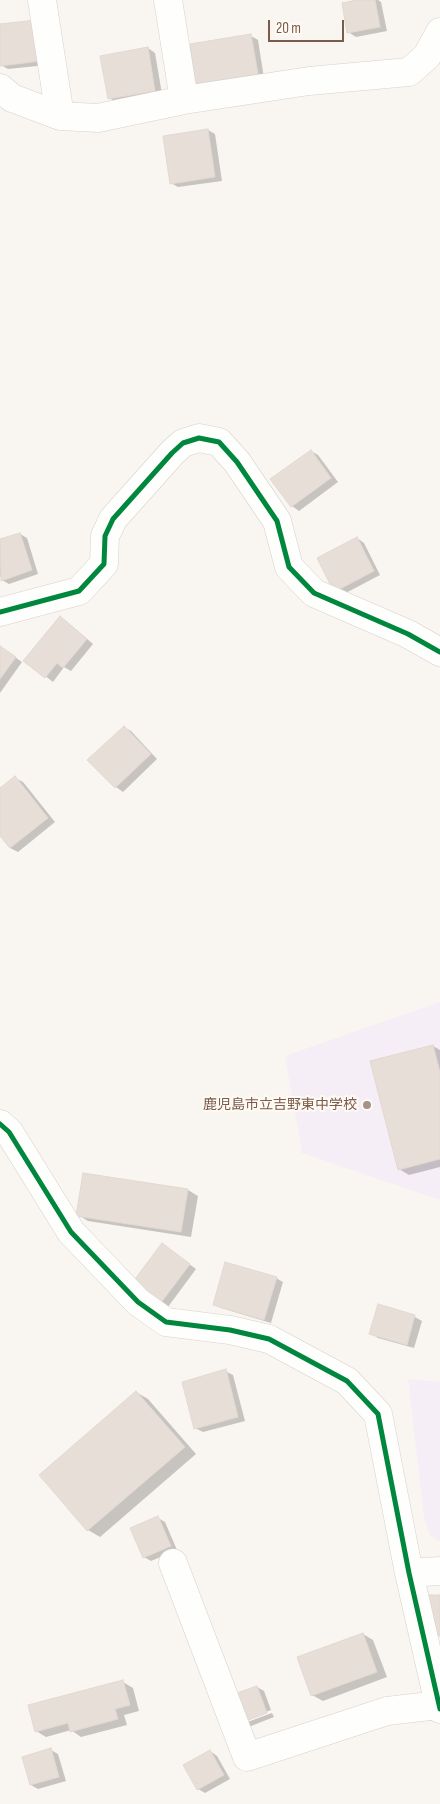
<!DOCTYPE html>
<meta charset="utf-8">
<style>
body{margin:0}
#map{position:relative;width:440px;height:1804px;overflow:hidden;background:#f9f5f0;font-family:"Sofia Sans Condensed",sans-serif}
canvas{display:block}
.scale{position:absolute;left:268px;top:20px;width:76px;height:22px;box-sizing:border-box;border:2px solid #7a5c4d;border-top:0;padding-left:6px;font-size:15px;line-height:18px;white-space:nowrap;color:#7a5c4d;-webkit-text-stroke:4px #fffaf3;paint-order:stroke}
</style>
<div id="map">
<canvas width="440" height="1804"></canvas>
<div class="scale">20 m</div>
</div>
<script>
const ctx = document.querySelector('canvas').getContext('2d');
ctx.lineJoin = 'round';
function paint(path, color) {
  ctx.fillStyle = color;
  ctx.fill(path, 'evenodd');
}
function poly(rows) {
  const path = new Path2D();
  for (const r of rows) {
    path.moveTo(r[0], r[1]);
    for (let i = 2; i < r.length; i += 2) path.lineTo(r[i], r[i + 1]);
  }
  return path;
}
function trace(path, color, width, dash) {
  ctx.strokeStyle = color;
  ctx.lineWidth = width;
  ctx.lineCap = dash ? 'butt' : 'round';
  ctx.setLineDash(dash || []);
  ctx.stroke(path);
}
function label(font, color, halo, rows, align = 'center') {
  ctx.font = font + ' "Sofia Sans Condensed","Noto Sans JP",sans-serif';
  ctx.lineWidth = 4;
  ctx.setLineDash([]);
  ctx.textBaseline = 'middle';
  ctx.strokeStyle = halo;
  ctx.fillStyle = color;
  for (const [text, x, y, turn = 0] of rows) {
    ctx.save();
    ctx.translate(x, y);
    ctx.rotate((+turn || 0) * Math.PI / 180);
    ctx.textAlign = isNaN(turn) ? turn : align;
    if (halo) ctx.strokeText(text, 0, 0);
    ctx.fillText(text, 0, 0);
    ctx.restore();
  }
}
paint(poly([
 [440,1002,440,1200,302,1153,285,1056],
 [408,1379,440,1382,440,1542,430,1535,424,1517]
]), '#f6eef6');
paint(poly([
 [363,0,378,0,381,2,387,31,356,37,348,32],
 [0,25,47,65,8,69,1,65],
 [251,36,258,40,264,78,204,88,196,83],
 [148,48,155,53,162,94,116,102,109,98],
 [208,130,215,134,222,181,178,187,171,183,164,137],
 [311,451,318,455,338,482,299,511,292,506,272,479],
 [20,534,27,538,38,574,9,584,2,580,0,575,0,541],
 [357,538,364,543,380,575,342,595,335,591],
 [67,622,93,644,71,671,64,667,53,682,25,660],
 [0,647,22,662,0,693],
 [124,727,131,731,157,759,123,792,116,787],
 [15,778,23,782,55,822,18,852,10,848,0,834,0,790],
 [433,1046,440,1050,440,1167,409,1175,399,1169],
 [188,1190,198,1196,191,1237,88,1221,78,1215],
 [163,1245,196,1269,168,1307,134,1283],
 [276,1278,283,1282,271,1323,221,1308,214,1304],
 [379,1306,415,1317,422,1321,414,1348,378,1338,371,1333],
 [225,1371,233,1375,245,1421,203,1432,195,1428],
 [136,1392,148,1399,196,1454,100,1537,88,1530,40,1475],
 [158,1518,165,1522,177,1550,151,1561,144,1557],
 [363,1634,373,1640,387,1677,323,1701,312,1695],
 [123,1682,133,1688,139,1711,124,1715,127,1725,81,1737,71,1730,46,1737,36,1731],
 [257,1687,264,1691,271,1710,242,1721,242,1724,272,1713,274,1717,246,1728,239,1723],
 [51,1750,58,1754,66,1781,38,1789,31,1785],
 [210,1751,217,1756,230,1779,205,1793,198,1789]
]), '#0003');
const building = poly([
 [357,0,375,0,380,27,347,33,342,3,357,0],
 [36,20,40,61,0,66,0,24,36,20],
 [251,34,258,74,195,84,190,44,251,34],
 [148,47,155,91,108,99,100,56,148,47],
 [208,129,215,177,170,184,163,136,208,129],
 [311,450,331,478,291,507,270,479,311,450],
 [20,533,32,570,1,581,0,539,20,533],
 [357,537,374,571,334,592,317,558,357,537],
 [60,616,87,639,63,668,57,663,45,678,23,661,60,616],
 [0,646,16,657,0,679,0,646],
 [124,726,151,754,115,788,87,760,124,726],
 [15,776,48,818,10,848,0,836,0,788,15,776],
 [433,1045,440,1072,440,1159,398,1170,370,1061,433,1045],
 [83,1173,188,1189,181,1232,76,1216,83,1173],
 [162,1243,190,1264,160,1304,132,1283,162,1243],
 [225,1262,277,1277,264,1320,213,1305,225,1262],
 [378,1304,415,1315,407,1345,369,1334,378,1304],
 [226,1369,238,1417,194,1429,182,1382,226,1369],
 [136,1391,185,1447,87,1531,39,1475,136,1391],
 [158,1516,171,1546,143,1558,130,1528,158,1516],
 [426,1595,440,1595,440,1636,425,1636,426,1595],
 [363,1633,377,1672,311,1696,297,1657,363,1633],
 [123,1680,130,1705,115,1709,118,1719,70,1732,68,1723,35,1732,28,1705,123,1680],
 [257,1686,267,1713,238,1724,228,1696,257,1686],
 [51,1748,59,1777,30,1785,22,1757,51,1748],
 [210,1750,224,1775,197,1790,183,1765,210,1750]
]);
paint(building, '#e6ded7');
trace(building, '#e2d8d2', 1);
const minor = poly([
 [42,0,60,116],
 [168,0,184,100],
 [0,88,12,98,60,116,98,118,184,100,309,81,409,72,427,56,440,32],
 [0,612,79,591,104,564,105,536,113,519,172,453,183,443,199,438,219,442,237,462,277,521,289,567,314,593,408,634,440,652],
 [0,1124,9,1132,71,1232,138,1302,166,1322,230,1330,269,1339,347,1381,378,1414,409,1573,440,1709],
 [173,1563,247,1757,387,1711,439,1705],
 [409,1573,440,1571]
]);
trace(minor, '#d7d1cb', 29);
trace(minor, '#fefefd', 28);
trace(poly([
 [0,612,79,591,104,564,105,536,113,519,172,453,183,443,199,438,219,442,237,462,277,521,289,567,314,593,408,634,440,652],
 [0,1124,9,1132,71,1232,138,1302,166,1322,230,1330,269,1339,347,1381,378,1414,409,1573,440,1709]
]), '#00873e', 5);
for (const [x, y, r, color] of [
 [367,1105,5,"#a69286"]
]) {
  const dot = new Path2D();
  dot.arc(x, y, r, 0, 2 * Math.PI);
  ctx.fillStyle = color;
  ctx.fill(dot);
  trace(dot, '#fffaf3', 2);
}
label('14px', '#7a5c4d', '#fffaf3', [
 ["鹿児島市立吉野東中学校",357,1105]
], 'right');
</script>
